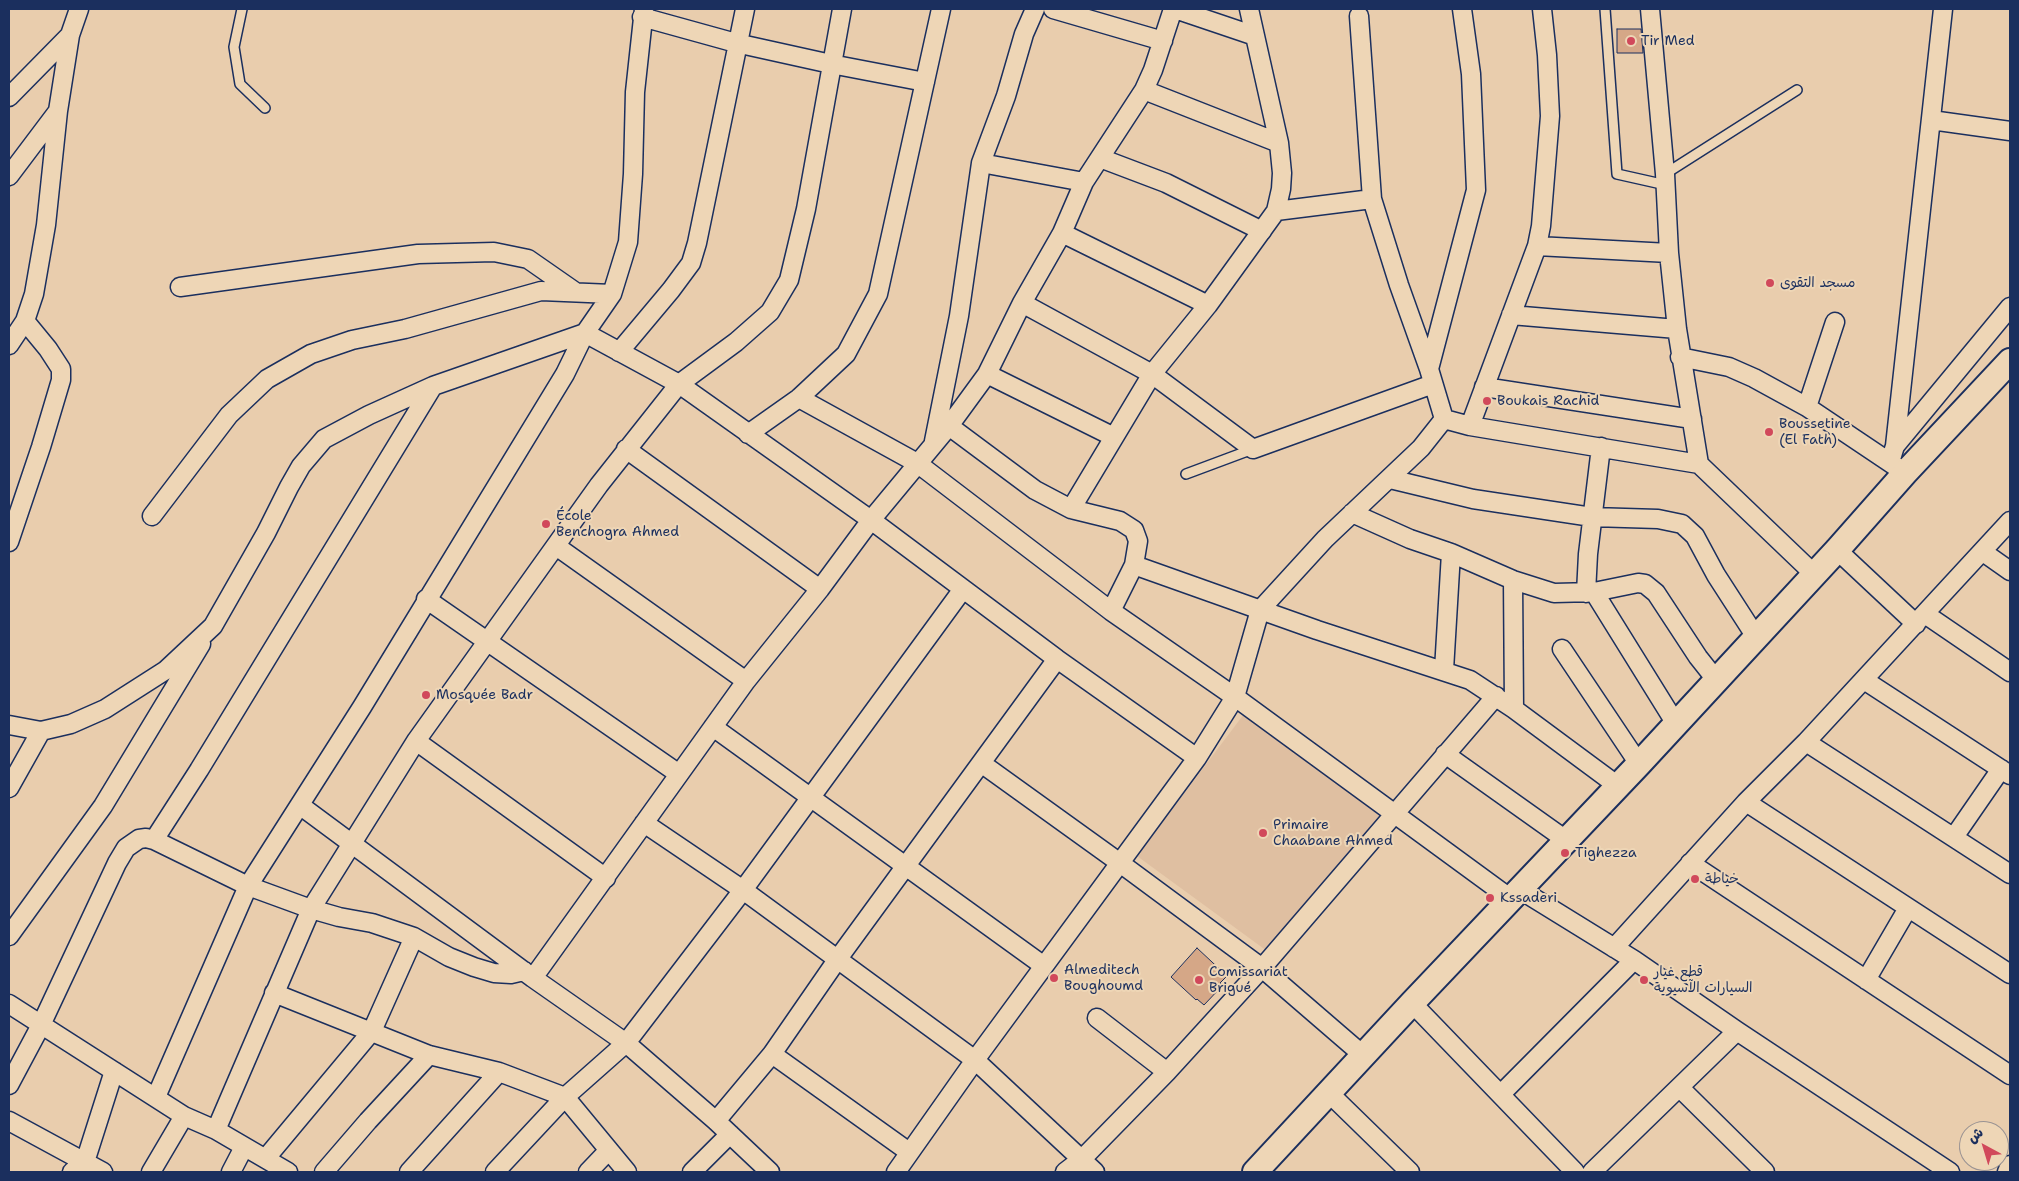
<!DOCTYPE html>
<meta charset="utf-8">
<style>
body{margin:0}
#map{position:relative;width:2019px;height:1181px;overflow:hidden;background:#e9cdad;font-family:"Shantell Sans","Playpen Sans Arabic",sans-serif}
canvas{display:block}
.frame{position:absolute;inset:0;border:10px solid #1b2f5e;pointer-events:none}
.north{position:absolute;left:1959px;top:1121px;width:50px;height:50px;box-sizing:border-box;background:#eed6b6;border:1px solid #9a9393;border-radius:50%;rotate:321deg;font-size:14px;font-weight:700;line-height:20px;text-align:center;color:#1b2f5e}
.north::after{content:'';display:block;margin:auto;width:18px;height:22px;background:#d1495b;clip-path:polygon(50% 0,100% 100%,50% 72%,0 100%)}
</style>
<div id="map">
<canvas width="2019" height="1181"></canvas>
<div class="frame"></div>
<div class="north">ش</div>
</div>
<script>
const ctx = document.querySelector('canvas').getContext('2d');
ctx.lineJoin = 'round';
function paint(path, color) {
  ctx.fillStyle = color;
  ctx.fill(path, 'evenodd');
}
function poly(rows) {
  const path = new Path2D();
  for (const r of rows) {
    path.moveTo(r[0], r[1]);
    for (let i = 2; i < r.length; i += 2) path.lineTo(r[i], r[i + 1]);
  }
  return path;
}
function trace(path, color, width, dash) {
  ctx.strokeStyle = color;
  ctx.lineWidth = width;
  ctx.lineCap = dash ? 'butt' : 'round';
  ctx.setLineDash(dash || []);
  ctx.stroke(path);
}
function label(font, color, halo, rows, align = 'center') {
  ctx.font = font + ' "Shantell Sans","Playpen Sans Arabic",sans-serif';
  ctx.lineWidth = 4;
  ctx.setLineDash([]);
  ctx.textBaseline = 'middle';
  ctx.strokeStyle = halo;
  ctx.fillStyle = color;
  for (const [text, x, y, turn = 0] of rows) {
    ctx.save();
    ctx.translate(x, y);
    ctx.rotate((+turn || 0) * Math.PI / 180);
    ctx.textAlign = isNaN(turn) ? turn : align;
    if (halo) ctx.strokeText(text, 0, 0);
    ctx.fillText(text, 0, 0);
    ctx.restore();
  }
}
paint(poly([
 [1247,710,1392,810,1267,951,1137,856]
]), '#dfbfa1');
const building = poly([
 [1617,29,1641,29,1643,53,1617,53,1617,29],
 [1197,948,1227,976,1220,983,1222,986,1204,1005,1197,999,1196,1000,1171,977,1197,948]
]);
paint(building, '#d5a787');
trace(building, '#1b2f5e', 1);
const lane = poly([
 [242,9,234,47,240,84,265,108],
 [1605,9,1617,174,1666,185],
 [1665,174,1797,90],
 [1186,474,1253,449]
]);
const street = poly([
 [1053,9,1163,41],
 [1175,9,1255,36],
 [1650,9,1665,174,1669,253,1677,329,1699,464],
 [1359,16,1372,199,1399,285,1429,369,1444,419,1470,426,1699,464,1814,574],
 [642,17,736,43,831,64,925,82],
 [1144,90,1279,143],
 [9,97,70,35],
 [1931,120,2010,131],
 [1100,158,1166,183,1262,231],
 [981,163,1084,182],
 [9,176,58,111],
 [1276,211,1372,199],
 [1062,233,1208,305],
 [1537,246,1669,253],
 [180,287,418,254,494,252,528,259,574,291],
 [1022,303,1152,374,1253,449,1433,384],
 [1511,315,1677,329],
 [9,345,25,321,34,294,46,225,58,111,70,35,79,9],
 [619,352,671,290,691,263,697,243,745,9],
 [1680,357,1729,367,1754,378,1807,407,1898,468],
 [1429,369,1476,190,1471,74,1462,9],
 [987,374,1114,437],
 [1484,387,1692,419],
 [799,398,917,463,1111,611,1235,697,1511,899],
 [1807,407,1835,322],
 [949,426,1035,490,1071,509,1120,521,1134,530,1138,541,1134,565,1111,611],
 [1470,426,1537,246,1541,226,1550,116,1547,55,1542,9],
 [748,434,799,398,846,354,878,294,941,9],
 [934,441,959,316,981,163,1006,96,1024,34,1035,9],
 [1895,446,2010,307],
 [626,449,820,589],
 [1890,462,1895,446,1943,9],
 [1390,479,1473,499,1592,517,1658,519,1682,524,1695,536,1716,575,1756,637],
 [1071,509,1152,374,1208,305,1276,211,1281,189,1282,173,1279,143,1249,9],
 [1352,513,1410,539,1451,553,1513,580,1554,593,1594,592,1638,583,1645,584,1656,593,1698,657,1717,681],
 [152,516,229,415,267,379,311,354,352,340,405,329,541,291,612,294],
 [9,542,41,447,61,380,61,369,48,349,25,321],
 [556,546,746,681],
 [1837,550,1916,624],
 [1983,552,2010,571],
 [1134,565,1317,630,1470,680,1514,709,1618,786],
 [1513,580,1514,709],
 [1594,592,1676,724],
 [1586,593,1588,554,1601,447],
 [426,599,679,774],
 [1925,614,2010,672],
 [1562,649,1639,764],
 [1444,670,1451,553],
 [1864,680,2010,775],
 [9,725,41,731,71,724,105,709,166,670,213,626,266,533,289,487,301,466,324,439,369,415,433,386,585,333,679,384,871,520,1057,659,1197,758],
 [713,727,1044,966],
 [416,741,606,878],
 [1806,742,2010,874],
 [1445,754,1566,840],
 [981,763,1120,863,1262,968,1364,1056],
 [9,788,41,731],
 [1746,802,2010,974],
 [301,806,533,978,626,1043,716,1121,770,1172],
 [644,823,743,890,975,1060,1095,1172],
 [1954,837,2001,769],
 [154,840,199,770,433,386],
 [1690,863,2010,1075],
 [1519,889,1634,960,1737,1031,1950,1172],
 [9,936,103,806,201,644],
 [1614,948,1746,802,1806,742,2010,521],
 [533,978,746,681,820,589,871,520,949,426,987,374,1022,303,1062,233,1084,182,1144,90,1153,70,1173,9],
 [1866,980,1908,908],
 [274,993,429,1055,499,1072,565,1097,627,1172],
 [1412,1003,1575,1172],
 [9,1004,184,1116,216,1130,288,1172],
 [1097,1018,1167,1072],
 [772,1054,909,1152],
 [9,1085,41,1025,117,863,126,848,139,839,146,838,154,840,248,886,311,909,339,917,372,923,414,937,449,957,474,967,494,973,511,974,524,971],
 [1680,1088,1765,1172],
 [1329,1093,1410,1172],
 [1501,1094,1634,960],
 [156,1097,248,886,362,707,565,374,585,333,612,294,628,242,633,174,635,92,644,9],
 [9,1121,103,1172],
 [716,1121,772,1054,837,960,1057,659],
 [216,1130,311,909,416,741,599,485,679,384,736,342,770,312,789,280,806,209,842,9],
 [266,1158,372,1031,414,937],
 [72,1172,85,1162,114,1071],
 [151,1172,184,1116],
 [231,1172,244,1147],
 [324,1172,368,1121,429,1055],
 [409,1172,499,1072],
 [495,1172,565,1097,626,1043,743,890,963,589],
 [588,1172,609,1150],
 [692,1172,730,1134],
 [896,1172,975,1060,1197,758,1235,697,1260,610,1325,539,1421,448,1444,419],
 [1065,1172,1082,1159,1167,1072,1262,968,1496,696],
 [1592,1172,1737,1031],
 [2007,1172,2010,1165]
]);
const secondary = poly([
 [1255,1172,1412,1003,1639,764,1837,550,1905,473,2010,361]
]);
trace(lane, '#1b2f5e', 12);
trace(street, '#1b2f5e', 21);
trace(secondary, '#1b2f5e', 28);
trace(lane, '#eed6b6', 9);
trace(street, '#eed6b6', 18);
trace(secondary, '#eed6b6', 24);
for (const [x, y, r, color] of [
 [1631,41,5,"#d1495b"],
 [1770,283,5,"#d1495b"],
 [1487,401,5,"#d1495b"],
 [1769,432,5,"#d1495b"],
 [546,524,5,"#d1495b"],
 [426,695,5,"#d1495b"],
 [1263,833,5,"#d1495b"],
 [1565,853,5,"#d1495b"],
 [1695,879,5,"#d1495b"],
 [1490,898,5,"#d1495b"],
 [1054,978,5,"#d1495b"],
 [1199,980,5,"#d1495b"],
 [1644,980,5,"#d1495b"]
]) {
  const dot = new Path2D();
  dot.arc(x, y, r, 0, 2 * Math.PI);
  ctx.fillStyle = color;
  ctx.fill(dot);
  trace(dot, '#eed6b6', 2);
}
label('14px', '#1b2f5e', '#eed6b6', [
 ["Tir Med",1641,41],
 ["مسجد التقوى",1780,283],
 ["Boukais Rachid",1497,401],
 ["Boussetine",1779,424],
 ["(El Fath)",1779,440],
 ["École",556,516],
 ["Benchogra Ahmed",556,532],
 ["Mosquée Badr",436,695],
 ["Primaire",1273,825],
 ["Chaabane Ahmed",1273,841],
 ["Tighezza",1575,853],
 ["خياطة",1705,879],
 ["Kssaderi",1500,898],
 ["Almeditech",1064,970],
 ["Boughoumd",1064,986],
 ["Comissariat",1209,972],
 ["Brigué",1209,988],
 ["قطع غيار",1654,972],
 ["السيارات الآسيوية",1654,988]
], 'left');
</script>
